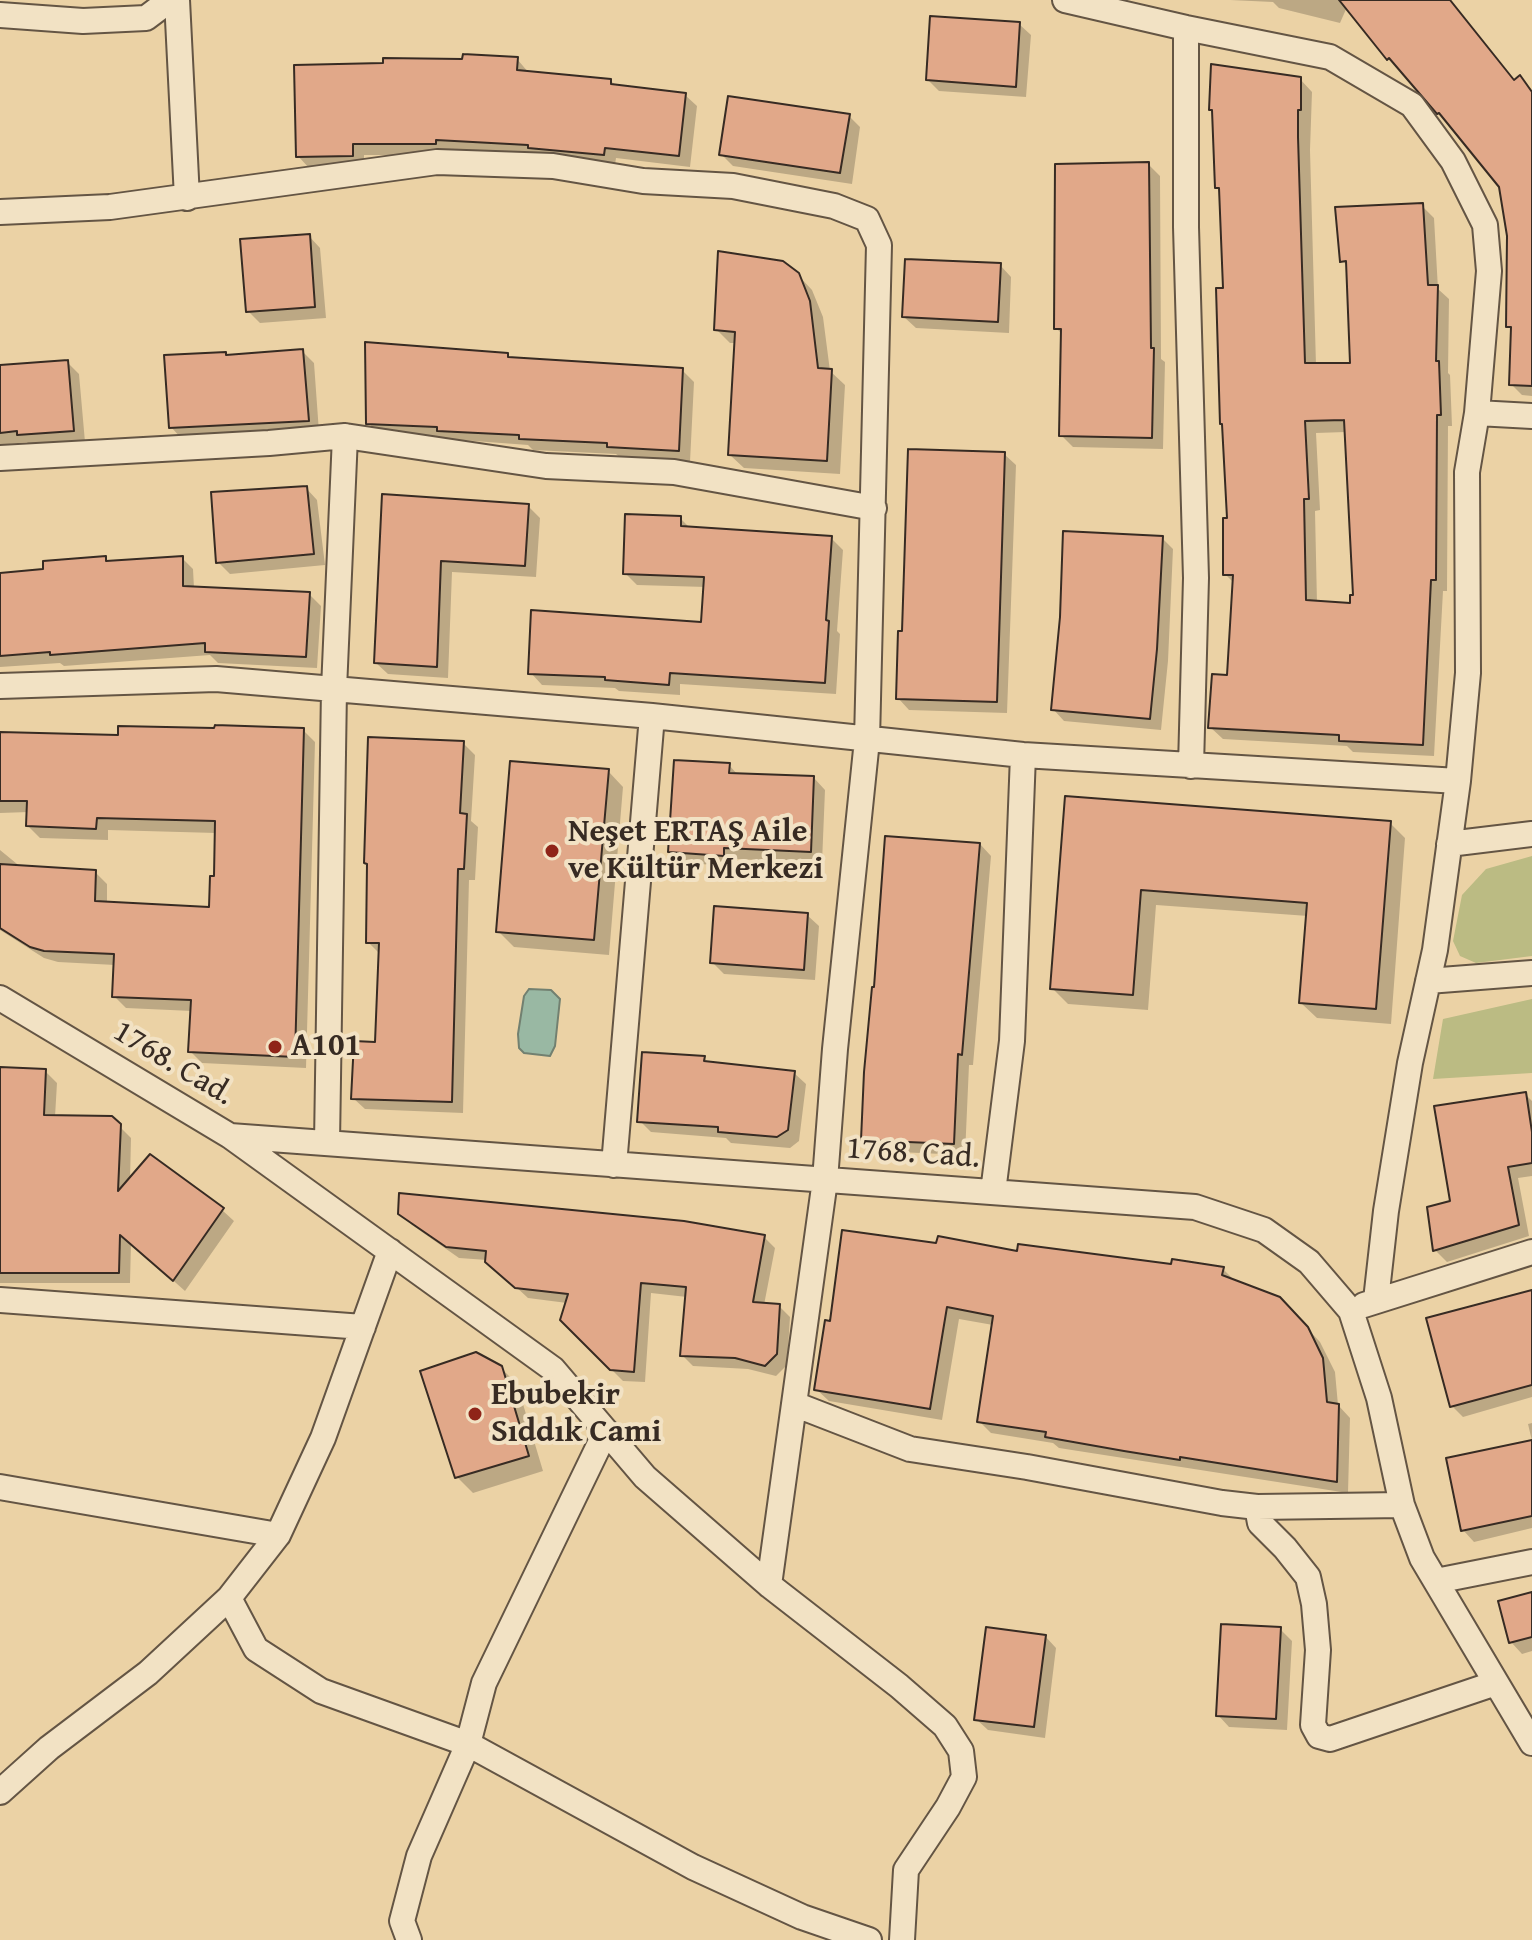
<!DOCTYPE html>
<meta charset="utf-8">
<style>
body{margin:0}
canvas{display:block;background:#ebd2a5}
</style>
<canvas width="1532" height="1940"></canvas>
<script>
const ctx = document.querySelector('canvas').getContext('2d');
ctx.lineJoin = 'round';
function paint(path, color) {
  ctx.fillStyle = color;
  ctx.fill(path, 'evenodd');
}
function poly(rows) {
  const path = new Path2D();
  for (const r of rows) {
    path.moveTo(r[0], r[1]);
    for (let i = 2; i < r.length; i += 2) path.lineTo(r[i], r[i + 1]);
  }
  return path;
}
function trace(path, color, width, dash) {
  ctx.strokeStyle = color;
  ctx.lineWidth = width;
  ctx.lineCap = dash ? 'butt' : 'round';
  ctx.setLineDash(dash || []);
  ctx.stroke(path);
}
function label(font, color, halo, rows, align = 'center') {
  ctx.font = font + ' "Gentium Book Plus",serif';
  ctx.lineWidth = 8;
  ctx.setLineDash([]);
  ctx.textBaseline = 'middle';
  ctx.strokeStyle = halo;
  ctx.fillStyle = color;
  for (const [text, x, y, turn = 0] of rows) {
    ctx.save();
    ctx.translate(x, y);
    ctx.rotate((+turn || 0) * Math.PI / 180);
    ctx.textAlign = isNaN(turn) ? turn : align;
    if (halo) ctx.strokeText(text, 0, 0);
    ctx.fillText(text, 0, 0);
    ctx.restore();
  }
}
paint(poly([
 [1532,856,1532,956,1476,963,1460,956,1453,941,1462,895,1486,869],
 [1532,999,1532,1073,1433,1079,1443,1019]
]), '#bbbb83');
const water = poly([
 [529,989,551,990,560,999,555,1046,550,1056,524,1053,519,1048,518,1034,524,996,529,989]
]);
paint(water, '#99b8a3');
trace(water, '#728070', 2);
paint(poly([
 [1230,0,1449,0,1515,82,1520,77,1531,89,1532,396,1522,395,1511,384,1513,331,1508,326,1509,236,1500,186,1450,124,1389,59,1347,7,1340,23,1279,8,1273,2],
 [1019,24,1031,35,1026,97,939,91,928,80],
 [517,59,529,73,610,80,617,87,685,95,697,106,690,167,616,158,615,165,447,155,364,155,364,166,309,168,298,156],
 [1300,79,1312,92,1310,150,1316,365,1352,365,1348,266,1342,261,1422,206,1434,218,1438,289,1449,299,1448,373,1450,375,1452,426,1448,426,1447,591,1443,591,1434,756,1353,752,1347,746,1223,739,1210,727,1229,677,1235,584,1225,574,1229,520,1225,290,1222,191,1217,187],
 [1346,432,1355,597,1352,605,1317,603,1315,511,1320,510,1316,433],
 [849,116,860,127,852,184,733,166,721,154],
 [1148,164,1160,176,1161,359,1165,362,1163,449,1073,447,1061,435,1063,335,1056,328],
 [309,236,320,248,326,318,260,323,248,311],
 [1000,265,1011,277,1009,333,916,328,904,317],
 [798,275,812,290,823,317,830,371,845,385,840,474,744,468,730,455,737,343,730,343,716,329],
 [302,351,314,363,319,432,182,439,171,427,225,354,229,357],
 [507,354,512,359,682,370,694,382,690,462,621,458,616,454,533,450,528,445,380,434,368,423],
 [67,362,79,374,85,442,30,446,27,442,0,445,0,367],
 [1004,454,1016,465,1007,713,909,710,898,698],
 [306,488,317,500,325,565,230,574,218,562],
 [384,496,528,506,540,518,536,577,452,572,448,678,388,674,376,663],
 [680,518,691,529,831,538,843,550,837,631,840,634,836,694,680,684,680,695,619,691,615,688,542,685,531,673,703,624,706,587,637,585,625,573],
 [1162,538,1173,549,1168,661,1161,730,1064,721,1053,709],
 [105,558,110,563,182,558,193,569,194,588,309,594,321,606,317,668,218,663,210,655,64,666,60,663,0,667,0,575,46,571],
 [303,730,315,742,306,1068,202,1063,190,1051,192,1011,126,1008,114,996,115,965,58,962,44,958,0,930,0,850,22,868,95,872,107,884,107,904,211,909,215,878,216,833,108,830,108,840,40,838,28,826,29,812,0,813,0,734,120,737],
 [463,743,475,755,471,821,478,827,475,880,469,880,463,1113,365,1109,353,1098,377,1044,379,953,368,942],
 [729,765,738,775,814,778,825,790,822,863,735,859,735,866,681,863,670,852],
 [608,771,623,787,609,955,514,947,498,931],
 [1066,798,1390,823,1405,838,1391,1024,1317,1018,1301,1003,1308,916,1156,905,1148,1010,1068,1004,1052,988],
 [980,844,991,856,973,1065,969,1065,965,1155,875,1151,863,1139],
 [807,915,819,926,815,980,724,974,712,962],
 [704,1058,710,1064,794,1073,806,1084,799,1141,790,1148,731,1143,726,1138,651,1132,640,1121],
 [0,1069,45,1071,57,1083,55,1117,111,1118,131,1138,130,1181,222,1210,234,1221,185,1291,131,1243,130,1283,0,1283],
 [1525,1094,1532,1101,1532,1176,1518,1178,1529,1236,1447,1262,1435,1250,1452,1203],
 [400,1213,764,1237,775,1248,764,1305,779,1306,790,1317,787,1365,776,1376,748,1369,693,1366,682,1355,687,1297,651,1293,645,1382,623,1381,562,1320,567,1303,528,1298,487,1260,459,1258,412,1225],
 [1018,1253,1223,1269,1235,1281,1292,1312,1320,1342,1335,1372,1338,1405,1350,1418,1348,1493,1059,1448,1053,1443,991,1433,979,1421,993,1325,959,1319,942,1420,829,1401,816,1389],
 [1532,1291,1532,1397,1463,1417,1451,1405],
 [501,1368,517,1384,543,1471,473,1493,457,1477],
 [1532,1423,1532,1441,1528,1424],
 [1532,1442,1532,1528,1474,1542,1463,1530],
 [1532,1594,1532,1651,1522,1654,1511,1642],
 [1280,1629,1292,1641,1287,1730,1229,1727,1218,1715],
 [1045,1636,1056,1648,1045,1738,988,1730,976,1719]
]), '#0003');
const building = poly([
 [1339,0,1450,0,1514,80,1520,75,1532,92,1532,386,1509,385,1511,327,1506,327,1507,236,1499,187,1439,113,1437,114,1389,58,1387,60,1339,0],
 [930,16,1020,22,1016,87,926,80,930,16],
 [463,54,518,57,517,70,611,79,611,84,686,93,679,156,605,148,604,155,528,148,528,145,436,140,436,144,353,144,353,156,296,157,294,65,383,63,383,58,462,59,463,54],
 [1211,64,1301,77,1301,110,1298,110,1298,137,1305,363,1350,363,1346,261,1340,262,1335,207,1423,203,1428,285,1438,285,1436,361,1439,361,1441,415,1437,415,1436,580,1431,580,1423,745,1339,741,1339,735,1208,728,1212,674,1227,675,1233,575,1223,575,1223,518,1227,518,1222,424,1220,424,1216,288,1223,288,1219,188,1215,188,1212,110,1209,110,1211,64],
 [1344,420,1353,595,1350,595,1350,603,1306,600,1304,499,1309,499,1305,421,1344,420],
 [728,96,850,114,840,173,719,155,728,96],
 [1149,162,1151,348,1154,348,1152,438,1059,436,1061,329,1054,329,1055,164,1149,162],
 [310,234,315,307,246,312,240,239,310,234],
 [718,251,783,261,799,273,810,301,818,368,832,369,827,461,728,455,735,332,714,330,718,251],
 [905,259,1001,263,998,322,902,317,905,259],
 [365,342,508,353,508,357,683,368,679,451,607,447,607,443,519,439,519,435,437,431,437,427,366,424,365,342],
 [303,349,309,421,169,428,164,355,226,352,226,355,303,349],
 [68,360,74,431,17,435,17,431,0,433,0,365,68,360],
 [908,449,1005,452,997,702,896,699,898,631,902,631,908,449],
 [307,486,314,554,216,563,211,492,307,486],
 [382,494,529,504,525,566,441,561,437,667,374,663,382,494],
 [625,514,681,516,681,526,832,536,826,620,829,621,825,683,670,673,669,685,605,680,605,677,528,674,531,610,701,622,704,577,623,574,625,514],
 [1063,531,1163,536,1157,649,1150,719,1051,710,1060,617,1063,531],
 [106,556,106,561,183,556,183,586,310,592,306,657,205,652,205,643,50,655,50,652,0,656,0,573,43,569,43,561,106,556],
 [215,725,304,728,295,1057,188,1052,191,1000,112,997,114,954,44,951,30,947,0,928,0,864,96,870,95,901,209,907,210,876,214,876,215,821,97,818,96,829,26,826,27,801,0,801,0,732,118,735,118,726,214,728,215,725],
 [368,737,464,741,460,813,467,814,464,869,458,869,452,1102,351,1099,354,1041,375,1042,379,943,366,943,367,864,364,863,368,737],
 [674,760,730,763,729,773,814,776,811,852,724,848,724,856,668,852,674,760],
 [510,761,609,769,594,940,496,932,510,761],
 [1065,796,1391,821,1376,1009,1299,1003,1307,903,1141,890,1133,995,1050,989,1065,796],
 [885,836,980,843,962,1055,958,1054,954,1144,861,1140,864,1072,872,987,874,987,885,836],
 [714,906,808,913,804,970,710,963,714,906],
 [642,1052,705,1056,704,1061,795,1071,788,1130,777,1137,718,1132,718,1127,637,1122,642,1052],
 [0,1067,46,1069,44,1115,112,1116,121,1124,118,1191,150,1154,224,1208,173,1281,120,1235,119,1273,0,1273,0,1067],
 [1526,1092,1532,1132,1532,1163,1508,1167,1519,1225,1433,1251,1427,1207,1450,1201,1434,1106,1526,1092],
 [399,1193,684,1221,765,1235,753,1302,780,1304,777,1354,765,1366,735,1358,680,1356,686,1287,641,1283,634,1372,610,1370,560,1320,568,1294,515,1288,485,1262,486,1251,446,1247,398,1214,399,1193],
 [842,1230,936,1243,938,1236,1017,1251,1018,1244,1171,1264,1172,1259,1224,1267,1222,1275,1280,1297,1308,1327,1323,1358,1327,1402,1339,1404,1337,1482,1180,1457,1180,1460,1124,1451,1045,1437,1046,1432,977,1422,993,1316,947,1307,930,1409,814,1390,825,1320,830,1321,842,1230],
 [1532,1290,1532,1385,1450,1407,1426,1318,1532,1290],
 [476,1352,502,1366,529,1456,455,1478,420,1371,476,1352],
 [1532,1440,1532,1516,1461,1531,1446,1458,1532,1440],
 [1532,1592,1532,1637,1509,1643,1498,1601,1532,1592],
 [1221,1624,1281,1627,1276,1719,1216,1716,1221,1624],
 [986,1627,1046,1635,1034,1727,974,1720,986,1627]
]);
paint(building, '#e1a889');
trace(building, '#372b23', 2);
const street = poly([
 [177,0,187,198],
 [1065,0,1186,28,1330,57,1412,105,1453,161,1485,225,1489,271,1477,413,1467,472,1468,673,1458,781,1435,950,1410,1063,1386,1211,1376,1300],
 [0,15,83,21,146,18,170,0],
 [1186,28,1186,227,1196,578,1191,766],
 [0,212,110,207,437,162,553,166,643,181,733,186,834,206,867,219,879,245,867,740,835,1049,825,1180,769,1585],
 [1477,413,1532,416],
 [0,458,269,443,345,436,546,466,674,472,874,508],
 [0,686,216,679,652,716,1023,755,1458,781],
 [1449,844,1532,834],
 [1428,981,1532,973],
 [0,998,230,1136,1195,1207,1264,1230,1309,1262,1351,1311,1379,1398,1402,1505,1422,1558,1532,1743],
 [230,1136,553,1369,645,1477,769,1585,899,1686,945,1726,961,1751,964,1777,948,1807,906,1870,902,1940],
 [327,1143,334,689,345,436],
 [614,1165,652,716],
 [993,1192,1012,1041,1023,755],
 [0,1300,363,1327],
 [1364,1305,1532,1252],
 [794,1404,910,1449,1027,1467,1222,1503,1257,1507,1402,1505],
 [0,1487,278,1535],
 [1257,1507,1260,1523,1285,1548,1308,1577,1314,1604,1318,1650,1313,1725,1319,1736,1330,1739,1496,1683],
 [1436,1581,1532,1562],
 [229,1598,256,1649,321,1691,468,1744,693,1867,802,1917,869,1940],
 [0,1792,49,1748,148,1673,229,1598,278,1535,323,1438,390,1251],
 [409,1940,402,1921,419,1856,468,1744,484,1683,606,1431]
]);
trace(street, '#645544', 28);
trace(street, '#f2e2c4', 24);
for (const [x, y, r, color] of [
 [552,851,8,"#8f2418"],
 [275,1047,8,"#8f2418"],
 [475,1414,8,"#8f2418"]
]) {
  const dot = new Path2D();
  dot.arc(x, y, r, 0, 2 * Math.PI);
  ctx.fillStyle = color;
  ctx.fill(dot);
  trace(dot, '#f2e2c4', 3);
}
label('bold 32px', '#372b23', '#f2e2c4', [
 ["Neşet ERTAŞ Aile",568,833],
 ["ve Kültür Merkezi",568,870],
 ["A101",291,1047],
 ["Ebubekir",491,1396],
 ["Sıddık Cami",491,1433]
], 'left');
label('32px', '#372b23', '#f2e2c4', [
 ["1768. Cad.",173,1064,31],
 ["1768. Cad.",913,1154,4]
]);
</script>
